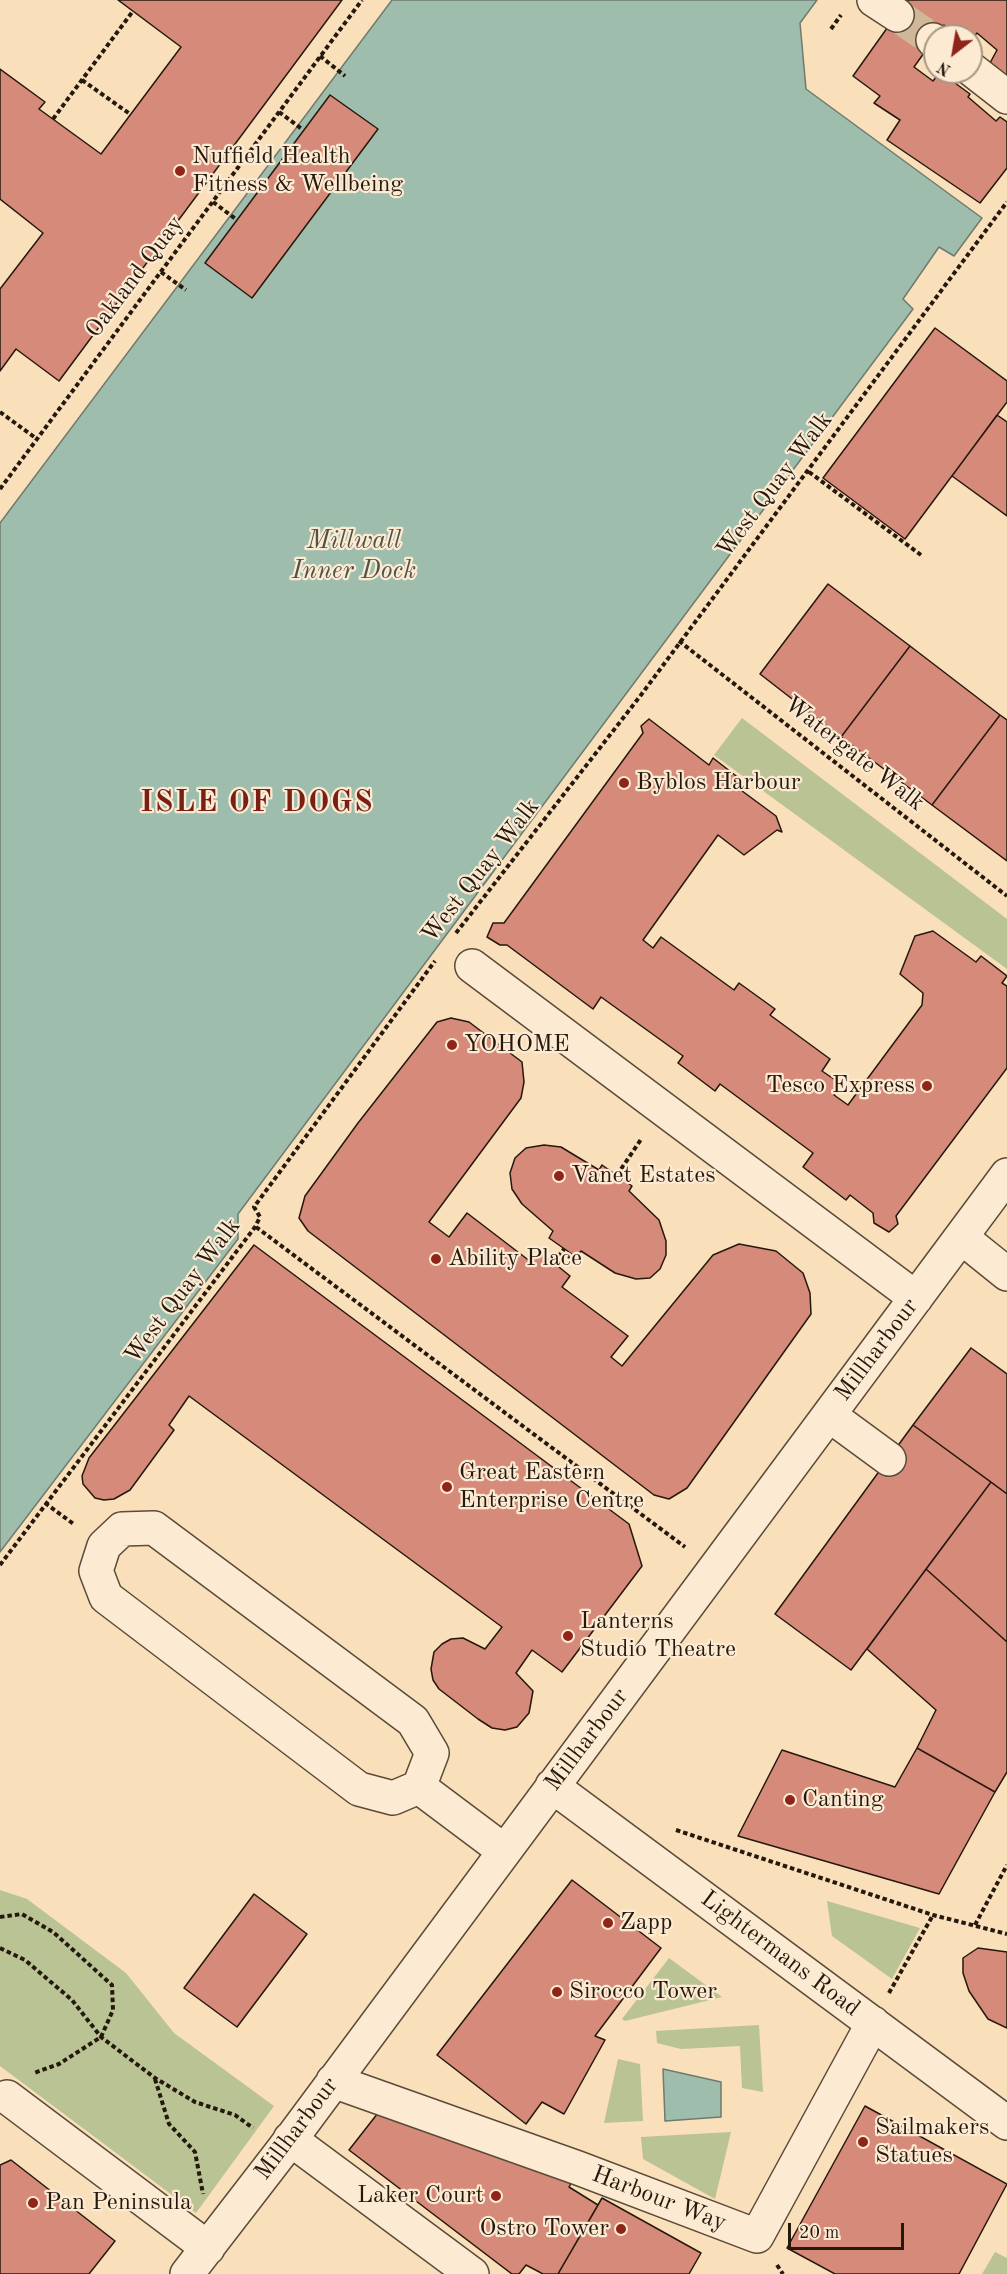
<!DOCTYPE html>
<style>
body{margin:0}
#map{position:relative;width:1007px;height:2274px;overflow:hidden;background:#fadfbb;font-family:"Old Standard TT",serif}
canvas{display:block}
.north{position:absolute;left:923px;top:24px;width:60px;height:60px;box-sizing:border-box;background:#fcead3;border:2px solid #a69684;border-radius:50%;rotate:211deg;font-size:16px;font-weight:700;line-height:24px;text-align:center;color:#25180d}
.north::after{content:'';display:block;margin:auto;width:21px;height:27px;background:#8f2418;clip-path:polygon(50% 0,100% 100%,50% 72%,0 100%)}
.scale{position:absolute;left:788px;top:2223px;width:116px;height:27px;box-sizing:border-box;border:3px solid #25180d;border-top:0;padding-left:8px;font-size:18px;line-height:21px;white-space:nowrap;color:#25180d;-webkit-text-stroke:4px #fcead3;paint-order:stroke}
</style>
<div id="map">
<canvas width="1007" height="2274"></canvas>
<div class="north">N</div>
<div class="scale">20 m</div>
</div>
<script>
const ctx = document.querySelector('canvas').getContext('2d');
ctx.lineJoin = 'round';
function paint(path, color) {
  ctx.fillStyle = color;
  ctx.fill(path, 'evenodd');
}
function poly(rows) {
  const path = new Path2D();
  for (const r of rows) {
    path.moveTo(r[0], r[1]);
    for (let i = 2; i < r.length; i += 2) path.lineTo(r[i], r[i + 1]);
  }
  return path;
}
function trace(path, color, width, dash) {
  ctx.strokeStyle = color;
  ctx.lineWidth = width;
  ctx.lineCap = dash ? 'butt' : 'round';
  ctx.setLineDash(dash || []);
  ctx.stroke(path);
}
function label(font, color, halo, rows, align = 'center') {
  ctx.font = font + ' "Old Standard TT",serif';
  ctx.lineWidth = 4.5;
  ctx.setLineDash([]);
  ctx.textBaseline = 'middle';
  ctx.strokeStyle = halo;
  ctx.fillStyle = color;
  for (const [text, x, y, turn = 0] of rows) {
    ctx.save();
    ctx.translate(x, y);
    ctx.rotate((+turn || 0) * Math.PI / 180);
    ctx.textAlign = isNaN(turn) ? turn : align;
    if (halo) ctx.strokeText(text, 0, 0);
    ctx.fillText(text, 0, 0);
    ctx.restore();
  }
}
paint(poly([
 [742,718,1007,919,1007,969,714,755],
 [0,1890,27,1899,126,1973,174,2033,274,2106,196,2213,0,2066],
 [827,1901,920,1928,892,1979,832,1936],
 [669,1958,722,1997,625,2021,622,2019],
 [759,2025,763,2092,742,2088,740,2046,681,2049,657,2043,656,2031],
 [618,2059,640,2064,643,2121,604,2123],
 [731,2132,715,2199,643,2159,641,2137],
 [995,2252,1007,2258,1007,2274,982,2274]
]), '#b9c394');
const water = poly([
 [392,0,817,0,800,23,806,89,982,218,954,256,939,247,903,299,913,309,238,1214,238,1239,0,1552,0,523,392,0],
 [663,2069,721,2082,721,2117,665,2121,663,2069]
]);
paint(water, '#9ebdad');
trace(water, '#6e7b6d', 1.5);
const building = poly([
 [118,0,342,0,59,381,16,349,0,371,0,289,43,233,0,199,0,69,45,102,39,109,101,154,181,47,118,0],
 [907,0,1007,0,1007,76,990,63,997,50,977,33,971,40,971,36,959,36,944,25,914,67,933,81,940,72,970,94,968,97,996,121,1000,117,1007,122,1007,168,980,203,887,140,900,120,874,103,880,96,853,76,907,0],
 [330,95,378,129,252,298,205,263,330,95],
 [935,328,1007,381,1007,402,905,539,823,478,935,328],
 [997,415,1007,422,1007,516,952,476,997,415],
 [828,584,910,646,841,737,760,674,828,584],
 [910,646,1000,715,932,805,841,737,910,646],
 [1000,715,1007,720,1007,861,932,805,1000,715],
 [649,719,709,765,713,758,740,779,734,785,776,816,782,832,777,830,744,855,718,835,643,940,653,948,661,937,734,990,739,983,775,1009,770,1015,830,1059,822,1071,841,1084,834,1095,848,1105,922,1005,923,993,900,974,915,936,933,931,976,962,981,956,1007,976,1002,983,1007,986,1007,1068,896,1216,898,1224,889,1232,874,1223,873,1213,850,1195,846,1200,803,1167,813,1153,720,1084,715,1091,678,1063,683,1056,601,997,593,1009,507,945,500,945,487,937,493,923,504,923,643,733,641,726,649,719],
 [451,1018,469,1022,522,1062,524,1082,521,1098,429,1222,449,1237,467,1213,531,1262,539,1253,554,1263,570,1276,562,1287,628,1336,611,1357,622,1366,713,1255,739,1244,776,1251,803,1273,810,1293,811,1314,687,1488,669,1499,654,1495,612,1463,308,1231,299,1218,305,1196,358,1123,437,1022,451,1018],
 [544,1145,561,1147,599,1170,602,1165,632,1186,629,1191,659,1220,666,1241,666,1255,660,1269,650,1278,636,1279,615,1273,581,1251,576,1257,549,1238,553,1231,522,1204,512,1189,510,1173,515,1158,526,1148,544,1145],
 [254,1245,629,1524,642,1566,562,1672,532,1650,516,1673,533,1691,529,1713,517,1727,505,1730,492,1728,478,1719,439,1689,433,1680,431,1669,434,1652,442,1644,451,1639,463,1638,485,1649,502,1627,189,1396,169,1425,174,1430,130,1490,114,1499,104,1500,95,1498,83,1484,82,1476,89,1458,254,1245],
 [971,1348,1007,1374,1007,1494,913,1425,971,1348],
 [913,1425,991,1482,851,1670,775,1614,913,1425],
 [991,1482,1007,1494,1007,1642,926,1569,991,1482],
 [926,1569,1007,1642,1007,1772,995,1792,917,1748,936,1710,867,1649,926,1569],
 [917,1748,995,1792,939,1894,738,1836,782,1750,895,1787,917,1748],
 [572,1880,661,1948,595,2036,605,2040,564,2114,542,2102,526,2124,437,2055,572,1880],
 [254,1894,307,1934,237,2027,184,1988,254,1894],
 [978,1948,1007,1952,1007,2028,988,2019,969,1991,963,1973,963,1958,978,1948],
 [865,2106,1007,2184,959,2274,835,2274,787,2248,865,2106],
 [378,2113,573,2180,569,2187,598,2205,558,2274,543,2274,526,2265,519,2274,512,2274,349,2150,378,2113],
 [11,2160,115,2241,89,2274,0,2274,0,2165,11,2160],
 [602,2198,701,2253,689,2274,558,2274,602,2198]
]);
paint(building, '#d68a7a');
trace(building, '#25180d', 1.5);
trace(poly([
 [897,15,933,40]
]), '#cfb798', 33, [33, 16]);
const minor = poly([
 [874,0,897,15],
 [933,40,935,42],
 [971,69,1007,97],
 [472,966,916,1298],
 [961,1237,1007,1274],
 [829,1415,889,1459],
 [552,1786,1007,2123],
 [419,1787,432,1753,413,1721,154,1528,122,1529,104,1546,96,1571,106,1597,359,1789,393,1798,419,1787,503,1850],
 [333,2081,578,2168,757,2236,873,2023],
 [7,2097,208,2248],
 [290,2139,472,2274],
 [187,2274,282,2151,1007,1175]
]);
trace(minor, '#5a4a38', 36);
trace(poly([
 [831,29,841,15],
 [320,56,345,76],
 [82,80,130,114],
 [279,112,302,129],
 [53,119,133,11],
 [213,202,237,220],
 [161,272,186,290],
 [0,412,37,439],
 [809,472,921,555],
 [0,489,362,0],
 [679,641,1007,896],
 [456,933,641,695,1007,202],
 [617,1175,642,1138],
 [256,1227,685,1547],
 [554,1263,564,1249],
 [45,1503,75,1525],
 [0,1565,255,1227,260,1217,254,1207,435,961],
 [676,1830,933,1915,1007,1934],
 [0,1917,22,1914,53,1932,112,1985,113,2010,101,2037,59,2064,34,2073],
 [975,1925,1007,1865],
 [0,1948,25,1960,72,2000,101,2037,155,2078,195,2102,235,2115,253,2128],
 [889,1993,933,1915],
 [155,2079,169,2124,195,2152,203,2194],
 [777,2265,783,2274]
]), '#25180d', 4, [4.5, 3]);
trace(minor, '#fcead3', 33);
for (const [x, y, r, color] of [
 [180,171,6,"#8f2418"],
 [624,783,6,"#8f2418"],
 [452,1045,6,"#8f2418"],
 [927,1086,6,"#8f2418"],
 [559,1176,6,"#8f2418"],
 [436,1259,6,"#8f2418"],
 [447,1487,6,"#8f2418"],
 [568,1636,6,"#8f2418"],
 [790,1800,6,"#8f2418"],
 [608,1923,6,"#8f2418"],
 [557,1992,6,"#8f2418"],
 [863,2142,6,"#8f2418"],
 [496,2196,6,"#8f2418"],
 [33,2203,6,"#8f2418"],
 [621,2229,6,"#8f2418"]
]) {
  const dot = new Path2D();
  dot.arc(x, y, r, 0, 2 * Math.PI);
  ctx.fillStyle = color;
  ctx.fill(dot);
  trace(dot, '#fcead3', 2);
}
label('24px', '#25180d', '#fcead3', [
 ["Nuffield Health",192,157],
 ["Fitness & Wellbeing",192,185],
 ["Byblos Harbour",636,783],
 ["YOHOME",464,1045],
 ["Tesco Express",915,1086,"right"],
 ["Vanet Estates",571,1176],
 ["Ability Place",448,1259],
 ["Great Eastern",459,1473],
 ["Enterprise Centre",459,1501],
 ["Lanterns",580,1622],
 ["Studio Theatre",580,1650],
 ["Canting",802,1800],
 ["Zapp",620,1923],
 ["Sirocco Tower",569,1992],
 ["Sailmakers",875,2128],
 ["Statues",875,2156],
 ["Laker Court",484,2196,"right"],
 ["Pan Peninsula",45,2203],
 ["Ostro Tower",609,2229,"right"]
], 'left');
label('24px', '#25180d', '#fcead3', [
 ["Oakland Quay",135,277,-53],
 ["West Quay Walk",775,485,-53],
 ["Watergate Walk",854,754,38],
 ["West Quay Walk",481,871,-52],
 ["West Quay Walk",183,1291,-53],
 ["Millharbour",877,1350,-53],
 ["Millharbour",587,1740,-53],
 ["Lightermans Road",780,1954,37],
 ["Millharbour",297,2129,-53],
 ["Harbour Way",659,2199,21]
]);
label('italic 26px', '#4f5245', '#fcead3', [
 ["Millwall",354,541],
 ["Inner Dock",354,571]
]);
ctx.letterSpacing = '1.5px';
label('bold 30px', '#7a1f14', '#fcead3', [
 ["ISLE OF DOGS",257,803]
]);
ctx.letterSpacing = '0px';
</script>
